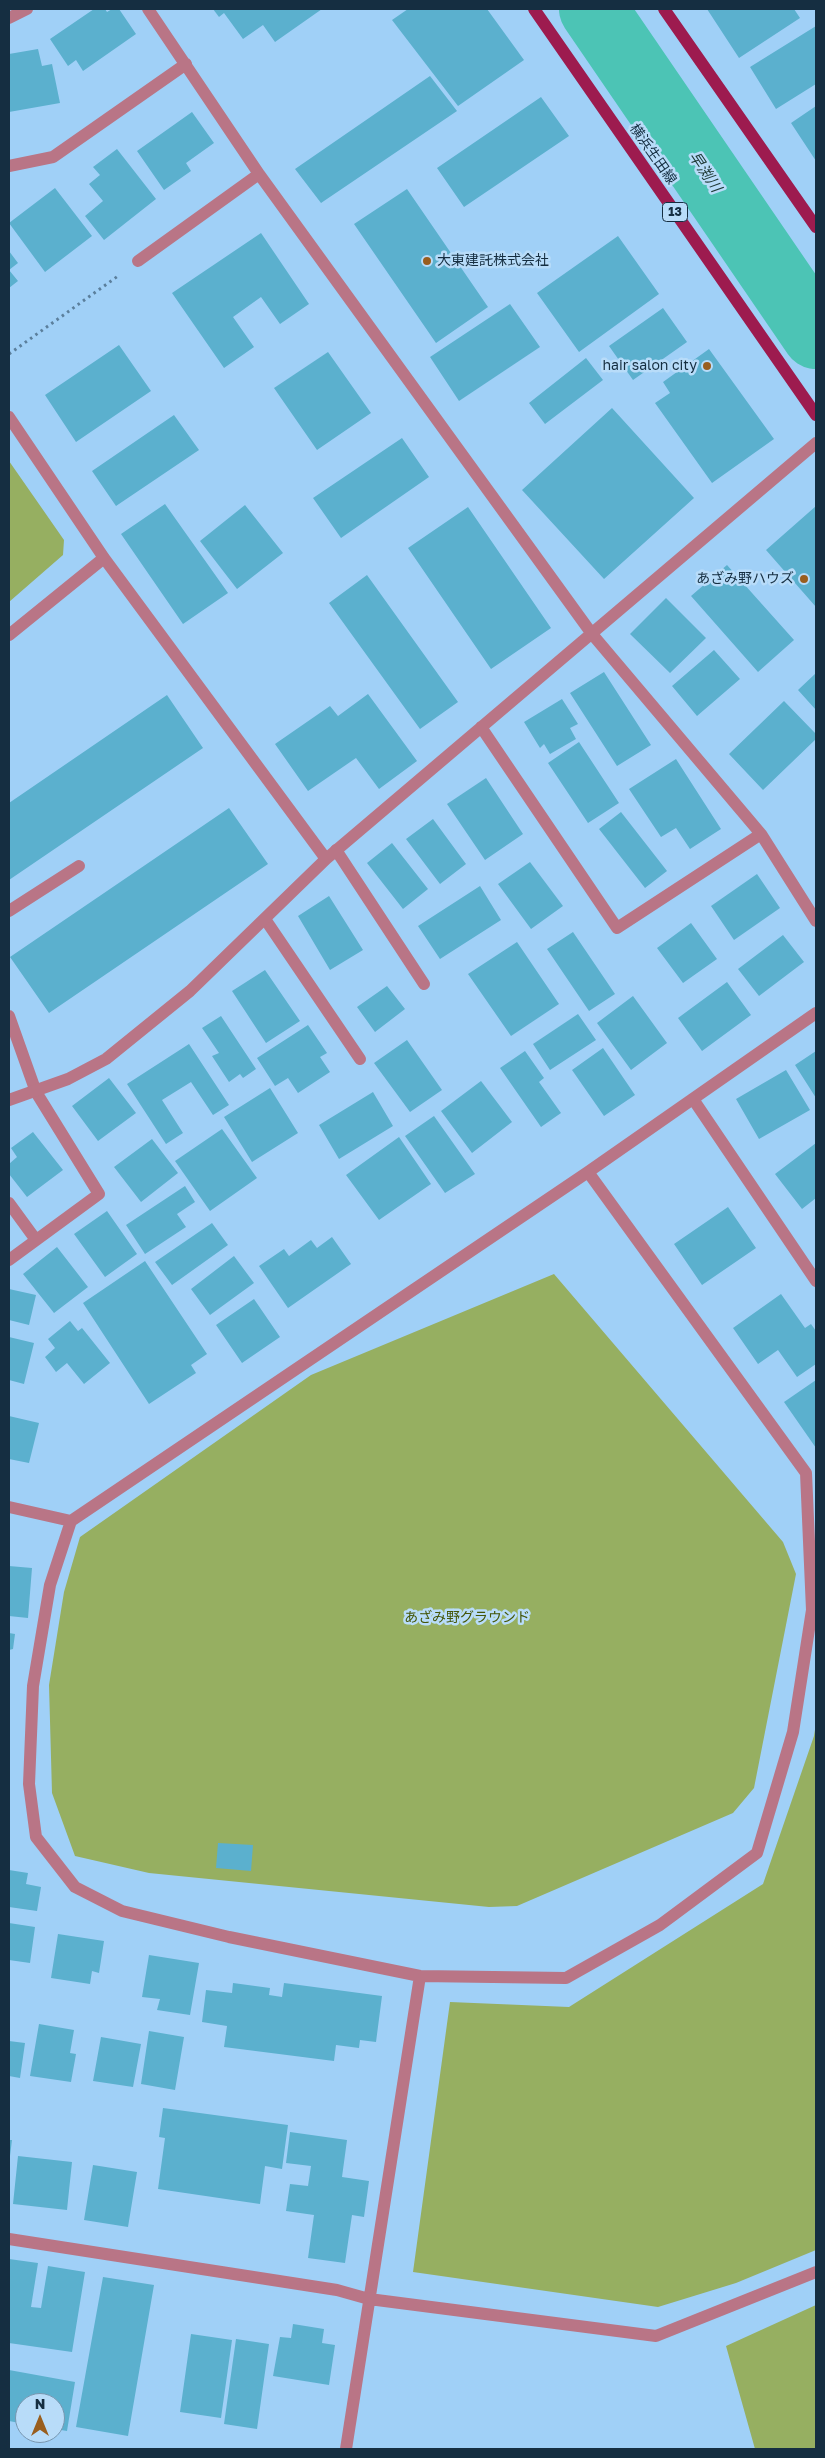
<!DOCTYPE html>
<meta charset="utf-8">
<style>
body{margin:0}
#map{position:relative;width:825px;height:2458px;overflow:hidden;background:#a0d0f7;font-family:"Golos Text",sans-serif}
canvas{display:block}
.frame{position:absolute;inset:0;border:10px solid #152e41;pointer-events:none}
.north{position:absolute;left:15px;top:2393px;width:50px;height:50px;box-sizing:border-box;background:#b8dcf9;border:1px solid #7796af;border-radius:50%;rotate:0deg;font-size:14px;font-weight:700;line-height:20px;text-align:center;color:#152e41}
.north::after{content:'';display:block;margin:auto;width:18px;height:22px;background:#995e1e;clip-path:polygon(50% 0,100% 100%,50% 72%,0 100%)}
</style>
<div id="map">
<canvas width="825" height="2458"></canvas>
<div class="frame"></div>
<div class="north">N</div>
</div>
<script>
const ctx = document.querySelector('canvas').getContext('2d');
ctx.lineJoin = 'round';
function paint(path, color) {
  ctx.fillStyle = color;
  ctx.fill(path, 'evenodd');
}
function poly(rows) {
  const path = new Path2D();
  for (const r of rows) {
    path.moveTo(r[0], r[1]);
    for (let i = 2; i < r.length; i += 2) path.lineTo(r[i], r[i + 1]);
  }
  return path;
}
function trace(path, color, width, dash) {
  ctx.strokeStyle = color;
  ctx.lineWidth = width;
  ctx.lineCap = dash ? 'butt' : 'round';
  ctx.setLineDash(dash || []);
  ctx.stroke(path);
}
function label(font, color, halo, rows, align = 'center') {
  ctx.font = font + ' "Golos Text","Noto Sans JP",sans-serif';
  ctx.lineWidth = 5;
  ctx.setLineDash([]);
  ctx.textBaseline = 'middle';
  ctx.strokeStyle = halo;
  ctx.fillStyle = color;
  for (const [text, x, y, turn = 0] of rows) {
    ctx.save();
    ctx.translate(x, y);
    ctx.rotate((+turn || 0) * Math.PI / 180);
    ctx.textAlign = isNaN(turn) ? turn : align;
    if (halo) ctx.strokeText(text, 0, 0);
    ctx.fillText(text, 0, 0);
    ctx.restore();
  }
}
paint(poly([
 [9,461,64,540,63,555,9,602],
 [554,1274,783,1542,796,1574,754,1788,733,1813,517,1906,489,1907,149,1873,75,1856,52,1793,49,1685,64,1592,80,1537,311,1375],
 [816,1723,816,2250,736,2283,658,2307,413,2272,450,2002,569,2007,763,1884,814,1736],
 [816,2305,816,2449,755,2449,726,2346]
]), '#96af61');
trace(poly([
 [593,9,816,335]
]), '#4cc4b5', 68);
paint(poly([
 [94,9,105,9,107,12,112,9,119,9,136,34,83,71,76,60,68,66,50,39],
 [213,9,322,9,275,42,263,25,243,39,224,13,219,17],
 [408,9,487,9,524,60,458,106,392,20],
 [707,9,794,9,800,18,739,58],
 [816,26,816,84,776,109,750,67],
 [38,49,42,66,52,64,60,103,9,112,9,54],
 [430,76,457,111,321,203,295,169],
 [541,97,569,136,464,207,437,168],
 [816,106,816,161,791,123],
 [192,112,214,143,186,163,191,171,164,190,137,151],
 [117,149,156,199,104,240,85,216,103,201,89,184,100,175,93,167],
 [55,188,92,236,45,272,9,223],
 [407,189,488,307,436,343,354,224],
 [261,233,309,304,280,324,261,297,233,317,254,347,224,368,172,293],
 [618,236,659,294,579,352,537,293],
 [9,251,18,263,9,270,18,281,9,288],
 [510,304,540,347,459,401,430,357],
 [663,308,687,342,633,380,609,346],
 [119,345,151,391,76,442,45,395],
 [709,349,774,439,712,483,655,403,670,393,663,382],
 [328,352,371,413,317,450,274,388],
 [586,358,603,380,545,424,529,403],
 [612,408,694,498,604,579,522,490],
 [174,415,199,450,116,506,92,471],
 [402,438,429,477,341,538,313,498],
 [165,504,228,593,183,624,121,534],
 [245,505,283,553,237,589,200,541],
 [816,506,816,607,766,550],
 [468,507,551,628,491,669,408,548],
 [727,565,794,640,758,672,691,596],
 [367,575,458,702,420,729,329,603],
 [666,598,706,638,670,673,630,634],
 [714,650,740,679,697,716,672,686],
 [604,672,651,745,617,766,570,693],
 [816,673,816,710,798,690],
 [368,694,417,761,379,789,356,758,308,791,275,744,330,706,338,716],
 [167,695,203,748,9,880,9,803],
 [562,699,578,724,570,728,576,739,550,754,544,744,540,748,524,722],
 [784,701,816,734,816,739,763,790,729,754],
 [579,742,619,803,588,823,548,763],
 [676,759,721,829,690,849,676,828,661,837,629,789],
 [486,778,523,834,485,860,447,804],
 [229,808,268,864,49,1013,10,957],
 [621,812,667,871,645,888,599,829],
 [433,819,466,864,440,884,406,839],
 [392,843,428,889,403,909,367,863],
 [530,862,563,906,531,929,498,884],
 [757,874,780,908,734,940,711,906],
 [480,886,501,920,440,959,418,926],
 [329,896,363,950,330,970,298,916],
 [691,923,717,959,683,983,657,948],
 [573,932,615,994,589,1011,547,949],
 [783,935,804,962,759,996,738,969],
 [517,942,559,1004,511,1036,468,974],
 [265,970,300,1021,266,1043,232,991],
 [727,982,751,1015,702,1051,678,1018],
 [387,986,405,1009,375,1032,357,1007],
 [633,996,667,1043,631,1070,597,1023],
 [578,1014,596,1040,550,1070,533,1044],
 [221,1016,256,1069,243,1078,240,1074,229,1082,212,1056,219,1053,202,1028],
 [308,1025,327,1053,320,1057,330,1072,298,1093,288,1078,275,1086,257,1058],
 [407,1040,442,1090,410,1112,374,1063],
 [189,1044,229,1105,213,1115,191,1082,162,1100,183,1133,166,1144,127,1084],
 [603,1048,635,1095,604,1116,572,1070],
 [525,1051,544,1078,539,1082,561,1113,541,1127,500,1068],
 [816,1051,816,1098,795,1065],
 [786,1070,810,1110,759,1139,736,1099],
 [109,1078,136,1113,98,1141,72,1106],
 [481,1081,512,1122,472,1153,441,1111],
 [270,1088,298,1133,252,1162,224,1117],
 [373,1092,393,1126,339,1159,319,1125],
 [434,1116,475,1174,445,1193,405,1136],
 [222,1129,257,1178,210,1211,175,1161],
 [33,1132,63,1170,27,1197,9,1174,9,1164,17,1157,11,1148],
 [399,1137,431,1184,379,1220,346,1175],
 [152,1139,178,1173,141,1202,114,1167],
 [816,1143,816,1198,802,1209,775,1174],
 [185,1186,195,1202,177,1214,186,1227,145,1254,126,1225],
 [728,1207,756,1248,702,1285,674,1244],
 [107,1211,137,1254,105,1277,74,1234],
 [212,1223,228,1245,172,1285,155,1262],
 [332,1237,351,1264,288,1308,259,1266,284,1249,289,1256,311,1240,317,1248],
 [57,1247,88,1287,54,1313,23,1274],
 [234,1256,254,1283,210,1315,191,1289],
 [145,1261,207,1354,191,1365,196,1373,149,1404,83,1303],
 [9,1289,36,1295,29,1325,9,1320],
 [781,1294,805,1328,811,1324,816,1331,816,1364,797,1377,778,1350,758,1364,733,1328],
 [254,1299,280,1337,242,1363,216,1325],
 [70,1321,78,1331,82,1328,110,1363,84,1384,67,1363,56,1372,45,1357,55,1348,48,1339],
 [9,1337,34,1343,24,1384,9,1380],
 [816,1380,816,1448,784,1402],
 [9,1416,39,1423,29,1463,9,1459],
 [9,1566,32,1568,28,1618,9,1616],
 [9,1633,15,1634,13,1649,9,1650],
 [218,1843,253,1845,251,1871,216,1868],
 [9,1870,28,1873,26,1884,41,1887,37,1911,9,1907],
 [9,1923,35,1927,30,1963,9,1960],
 [58,1934,104,1941,99,1973,92,1971,90,1984,51,1978],
 [149,1955,199,1963,190,2015,157,2010,160,1999,142,1997],
 [233,1983,270,1988,269,1995,282,1997,284,1983,382,1996,376,2042,360,2040,359,2048,336,2045,334,2061,224,2047,227,2026,202,2022,206,1990,232,1993],
 [39,2024,74,2030,70,2053,76,2054,71,2082,30,2076],
 [149,2031,184,2037,175,2090,141,2084],
 [101,2037,141,2044,133,2087,93,2081],
 [9,2041,25,2043,20,2078,9,2076],
 [163,2108,288,2125,282,2169,265,2166,260,2204,158,2189,165,2138,159,2137],
 [290,2132,347,2140,342,2177,369,2181,364,2217,352,2215,345,2263,308,2258,314,2215,286,2211,290,2184,308,2186,311,2166,286,2163],
 [9,2140,12,2140,10,2156,9,2156],
 [18,2156,72,2162,67,2210,13,2204],
 [93,2165,137,2172,128,2227,84,2220],
 [9,2259,38,2263,31,2307,41,2308,48,2266,85,2272,72,2352,9,2343],
 [103,2277,154,2285,128,2436,76,2427],
 [293,2324,324,2329,322,2343,335,2345,329,2385,273,2376,280,2337,291,2338],
 [191,2334,232,2340,221,2418,180,2412],
 [236,2339,269,2344,257,2429,224,2424],
 [9,2370,75,2382,67,2431,55,2429,55,2403,25,2403,25,2424,9,2421]
]), '#5bb0ce');
trace(poly([
 [9,354,118,276]
]), '#5b7f9c', 3, [2.5, 4]);
trace(poly([
 [336,850,424,984],
 [9,911,79,866],
 [265,919,360,1059],
 [9,1016,36,1092,99,1194,9,1260],
 [9,1203,36,1240]
]), '#b97586', 12);
trace(poly([
 [148,9,259,174,592,634,761,834,816,921],
 [9,18,27,9],
 [9,166,53,157,186,64],
 [138,261,259,174],
 [9,417,104,558,326,859],
 [9,635,104,558],
 [481,727,617,928,761,834],
 [693,1099,816,1281],
 [9,1100,68,1079,106,1059,190,991,326,859,816,443],
 [9,1507,71,1521,588,1172,816,1013],
 [71,1521,50,1585,33,1686,29,1784,36,1837,75,1887,122,1911,229,1937,420,1976,566,1978,660,1925,757,1853,793,1732,812,1610,806,1473,588,1172],
 [9,2239,337,2290,369,2299,656,2336,816,2272],
 [346,2449,420,1976]
]), '#b97586', 12);
trace(poly([
 [534,9,816,415],
 [664,9,816,227]
]), '#9d1b4f', 12);
for (const [x, y, r, color] of [
 [427,261,5,"#995e1e"],
 [707,366,5,"#995e1e"],
 [804,579,5,"#995e1e"]
]) {
  const dot = new Path2D();
  dot.arc(x, y, r, 0, 2 * Math.PI);
  ctx.fillStyle = color;
  ctx.fill(dot);
  trace(dot, '#b8dcf9', 2);
}
for (const [x, y, w] of [
 [675,212,25]
]) {
  const box = new Path2D();
  box.roundRect(x - w / 2, y - 9.5, w, 19, 4);
  ctx.fillStyle = '#b8dcf9';
  ctx.fill(box);
  trace(box, '#152e41', 1);
}
label('bold 12px', '#152e41', null, [
 ["13",675,212]
]);
label('14px', '#152e41', '#b8dcf9', [
 ["横浜生田線",653,154,55]
]);
label('14px', '#152e41', '#b8dcf9', [
 ["大東建託株式会社",437,261,"left"],
 ["hair salon city",697,366],
 ["あざみ野ハウズ",794,579]
], 'right');
label('14px', '#445608', '#b8dcf9', [
 ["あざみ野グラウンド",467,1618]
]);
label('italic 15px', '#203a36', '#b8dcf9', [
 ["早渕川",705,172,56]
]);
</script>
